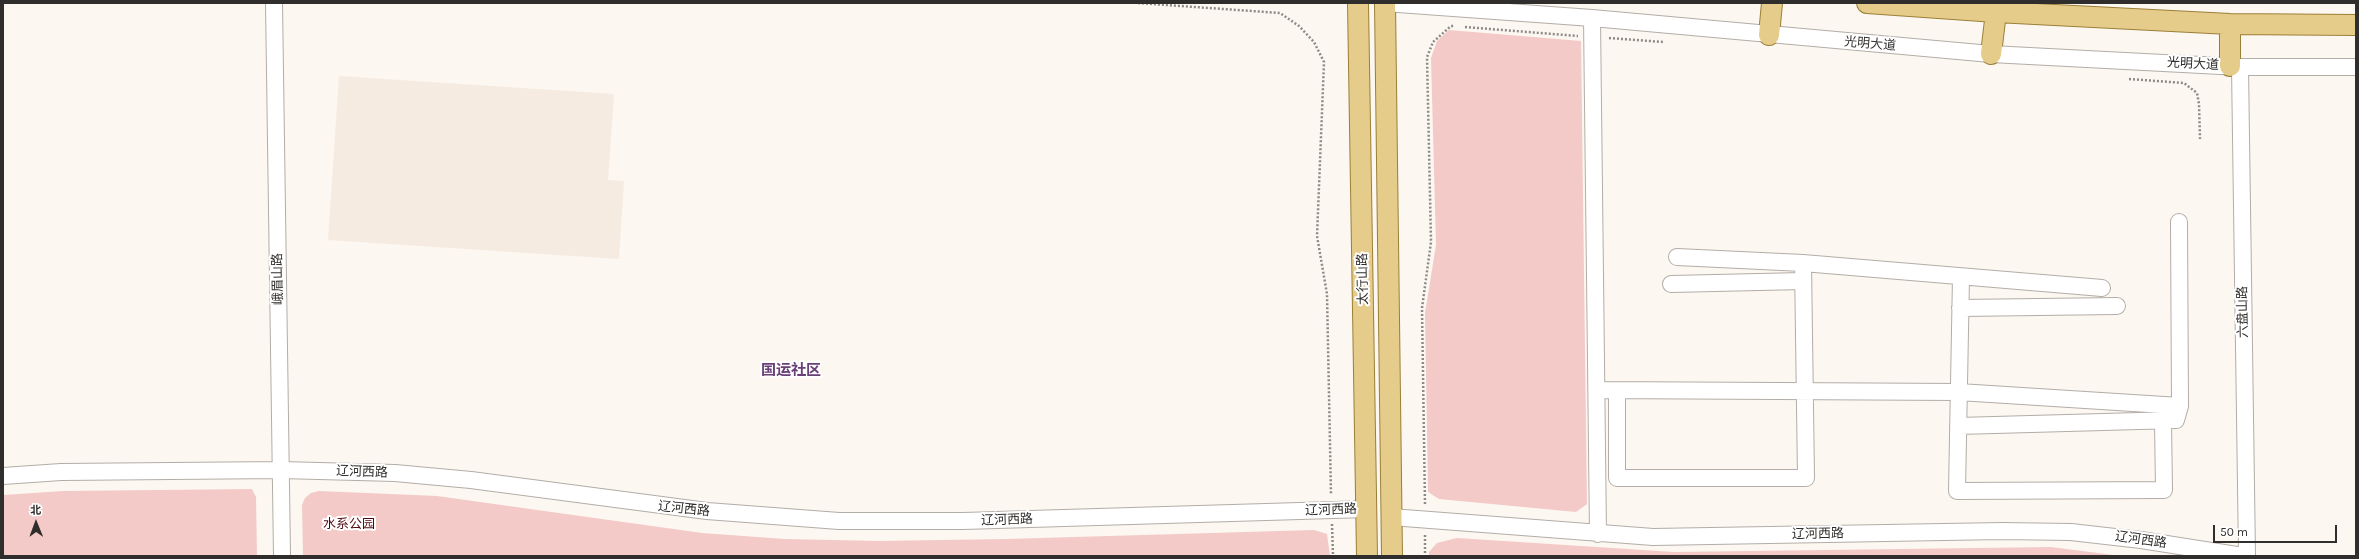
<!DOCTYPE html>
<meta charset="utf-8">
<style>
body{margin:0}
#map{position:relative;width:2359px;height:559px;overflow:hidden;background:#fcf7f1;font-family:Karla,"Noto Sans SC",sans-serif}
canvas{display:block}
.frame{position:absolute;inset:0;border:4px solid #302e2c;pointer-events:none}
.north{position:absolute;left:16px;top:503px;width:40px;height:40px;-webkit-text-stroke:3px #fff;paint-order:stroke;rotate:359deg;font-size:11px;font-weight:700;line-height:16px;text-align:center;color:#302e2c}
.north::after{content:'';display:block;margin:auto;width:14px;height:18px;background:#302e2c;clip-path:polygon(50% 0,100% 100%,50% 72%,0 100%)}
.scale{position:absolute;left:2213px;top:525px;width:124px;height:18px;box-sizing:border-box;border:2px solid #302e2c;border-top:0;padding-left:5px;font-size:12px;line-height:14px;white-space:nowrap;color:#302e2c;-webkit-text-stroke:3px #fff;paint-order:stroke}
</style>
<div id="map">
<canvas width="2359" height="559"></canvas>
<div class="frame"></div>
<div class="north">北</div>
<div class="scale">50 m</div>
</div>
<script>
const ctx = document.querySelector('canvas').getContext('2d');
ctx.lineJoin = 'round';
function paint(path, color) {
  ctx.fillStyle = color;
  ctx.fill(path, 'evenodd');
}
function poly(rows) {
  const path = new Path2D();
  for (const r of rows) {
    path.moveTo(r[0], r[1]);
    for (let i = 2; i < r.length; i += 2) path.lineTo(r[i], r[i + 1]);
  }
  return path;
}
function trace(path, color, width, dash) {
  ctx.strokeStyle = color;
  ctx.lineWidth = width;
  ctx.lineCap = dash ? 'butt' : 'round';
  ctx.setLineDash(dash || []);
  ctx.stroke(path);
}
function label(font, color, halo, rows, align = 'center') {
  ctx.font = font + ' Karla,"Noto Sans SC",sans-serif';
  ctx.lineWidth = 4;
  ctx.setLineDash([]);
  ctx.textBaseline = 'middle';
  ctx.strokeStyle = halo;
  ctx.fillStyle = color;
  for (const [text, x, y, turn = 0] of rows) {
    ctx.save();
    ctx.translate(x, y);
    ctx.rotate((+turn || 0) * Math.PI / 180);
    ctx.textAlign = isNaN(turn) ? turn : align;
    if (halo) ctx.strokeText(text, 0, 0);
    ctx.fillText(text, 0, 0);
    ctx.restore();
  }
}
paint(poly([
 [339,76,614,94,608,180,624,181,619,259,328,240]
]), '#f6ebe0');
paint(poly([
 [1449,30,1581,41,1587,504,1576,512,1439,499,1428,492,1425,313,1436,245,1431,58,1437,41],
 [252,489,256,497,257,556,3,556,3,495,64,491],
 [319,491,437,496,702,533,785,539,879,541,1006,539,1314,530,1327,534,1330,556,303,556,302,505,305,498,311,493],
 [1457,538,1674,552,2051,547,2121,556,1429,556,1429,552,1437,543]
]), '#f3cac7');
const minor = poly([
 [274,3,282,556],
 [1384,3,1592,18,1991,54,2240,67,2356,67],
 [1592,18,1598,534],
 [2240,67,2247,556],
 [1677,257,1803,263,2102,288],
 [1961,277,1957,491,2164,490,2163,422],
 [1671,284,1803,281],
 [1960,308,2117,306],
 [1598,390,1959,392,2180,406],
 [1617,391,1617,478,1806,478,1803,263],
 [1958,426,2176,420,2180,406,2179,222],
 [3,476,61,472,281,470,395,473,471,480,707,511,839,521,963,521,1367,509],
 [1391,517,1653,537,2002,531,2071,532,2141,540,2243,556]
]);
const major = poly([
 [1358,3,1367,556],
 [1385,3,1392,556],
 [1867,3,1996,12,2230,24,2356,25],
 [2230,24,2230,66],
 [1769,35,1772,3],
 [1991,54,1996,12]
]);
trace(minor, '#b3ada8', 18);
trace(major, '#9b7f37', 22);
trace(poly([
 [1138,3,1280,13,1299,26,1314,42,1324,62,1317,236,1327,294,1331,495],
 [1465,27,1578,36],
 [1609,38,1663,42],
 [2129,79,2184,83,2197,93,2199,104,2200,139],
 [1425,504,1422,308,1431,242,1427,57,1433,42,1451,26,1454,26],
 [1332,524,1333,556],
 [1425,535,1425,556]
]), '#8d8a86', 2.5, [2, 2]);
trace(minor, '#fff', 16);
trace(major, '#e6cc8b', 20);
label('13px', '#302e2c', '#fff', [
 ["光明大道",1870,44,5],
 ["光明大道",2193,64,3],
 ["峨眉山路",278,279,-91],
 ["太行山路",1363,279,-91],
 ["六盘山路",2243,312,-91],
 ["辽河西路",362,472,2],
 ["辽河西路",684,509,6],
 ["辽河西路",1331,510,-2],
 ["辽河西路",1007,520,-2],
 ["辽河西路",1818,534,-1],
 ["辽河西路",2141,540,8]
]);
label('13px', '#510810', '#fff', [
 ["水系公园",349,524]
]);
label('bold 15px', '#6a4078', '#fff', [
 ["国运社区",791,371]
]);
</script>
